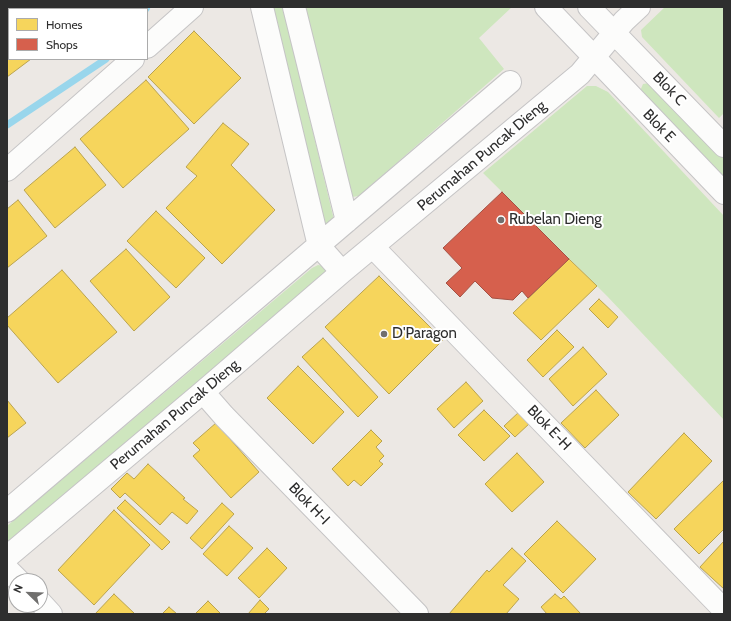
<!DOCTYPE html>
<style>
body{margin:0}
#map{position:relative;width:731px;height:621px;overflow:hidden;background:#ece8e4;font-family:Cabin,sans-serif}
canvas{display:block}
.frame{position:absolute;inset:0;border:8px solid #2e2e2e;pointer-events:none}
.legend{position:absolute;left:8px;top:8px;width:140px;height:52px;box-sizing:border-box;background:#fff;border:1px solid #ababab;margin:0;padding:5px 7px;list-style:none;font-size:12px;color:#2e2e2e}
.legend li{display:flex;align-items:center;gap:8px;height:20px}
.legend b{width:20px;border:1px solid #ababab}
.north{position:absolute;left:8px;top:573px;width:40px;height:40px;box-sizing:border-box;background:#fff;border:1px solid #ababab;border-radius:50%;rotate:293deg;font-size:11px;font-weight:700;line-height:16px;text-align:center;color:#2e2e2e}
.north::after{content:'';display:block;margin:auto;width:14px;height:18px;background:#706f6e;clip-path:polygon(50% 0,100% 100%,50% 72%,0 100%)}
</style>
<div id="map">
<canvas width="731" height="621"></canvas>
<div class="frame"></div>
<ul class="legend">
<li><b style="height:11px;background:#f6d55c"></b>Homes</li>
<li><b style="height:11px;background:#d6604d"></b>Shops</li>
</ul>
<div class="north">N</div>
</div>
<script>
const ctx = document.querySelector('canvas').getContext('2d');
ctx.lineJoin = 'round';
function paint(path, color) {
  ctx.fillStyle = color;
  ctx.fill(path, 'evenodd');
}
function poly(rows) {
  const path = new Path2D();
  for (const r of rows) {
    path.moveTo(r[0], r[1]);
    for (let i = 2; i < r.length; i += 2) path.lineTo(r[i], r[i + 1]);
  }
  return path;
}
function trace(path, color, width, dash) {
  ctx.strokeStyle = color;
  ctx.lineWidth = width;
  ctx.lineCap = dash ? 'butt' : 'round';
  ctx.setLineDash(dash || []);
  ctx.stroke(path);
}
function label(font, color, halo, rows, align = 'center') {
  ctx.font = font + ' Cabin,sans-serif';
  ctx.lineWidth = 4;
  ctx.setLineDash([]);
  ctx.textBaseline = 'middle';
  ctx.strokeStyle = halo;
  ctx.fillStyle = color;
  for (const [text, x, y, turn = 0] of rows) {
    ctx.save();
    ctx.translate(x, y);
    ctx.rotate((+turn || 0) * Math.PI / 180);
    ctx.textAlign = isNaN(turn) ? turn : align;
    if (halo) ctx.strokeText(text, 0, 0);
    ctx.fillText(text, 0, 0);
    ctx.restore();
  }
}
paint(poly([
 [271,7,283,7,335,224,326,229],
 [305,7,512,7,479,38,504,69,359,196,352,197,349,193],
 [665,7,724,7,724,113,719,118,642,37,641,30],
 [649,83,655,86,724,158,724,180,640,91,643,84],
 [587,86,596,86,608,92,724,216,724,420,607,296,483,173],
 [318,265,323,266,325,270,325,275,7,545,7,526,312,268]
]), '#cee6be');
const homes = poly([
 [8,23,9,25,9,59,31,59,7,77,8,23],
 [194,31,241,78,194,124,148,77,194,31],
 [146,80,189,129,123,188,80,139,146,80],
 [223,123,249,144,231,165,275,210,222,264,166,208,197,176,186,167,223,123],
 [75,147,106,185,55,228,24,190,75,147],
 [18,200,47,236,7,268,7,209,18,200],
 [156,211,205,258,176,288,127,241,156,211],
 [126,249,170,297,134,331,90,281,126,249],
 [569,259,597,286,541,340,513,313,569,259],
 [62,270,117,332,58,383,7,325,7,318,62,270],
 [379,276,443,340,389,394,325,327,379,276],
 [599,299,618,317,608,328,589,309,599,299],
 [557,330,574,347,543,377,527,360,557,330],
 [323,338,378,397,358,417,302,357,323,338],
 [583,347,607,374,573,406,549,379,583,347],
 [298,366,344,412,313,444,267,398,298,366],
 [466,382,483,401,454,428,437,409,466,382],
 [596,390,619,415,585,448,561,423,596,390],
 [7,400,26,423,7,438,7,400],
 [484,410,510,436,484,461,458,435,484,410],
 [519,412,530,423,515,437,504,426,519,412],
 [216,423,259,472,231,498,193,456,200,450,193,443,216,423],
 [371,430,382,441,376,447,384,456,379,461,383,464,361,486,354,480,348,486,332,469,371,430],
 [684,433,712,461,656,519,628,492,684,433],
 [517,453,544,482,512,512,485,484,517,453],
 [148,464,185,498,183,499,198,511,187,524,172,512,160,525,125,493,120,498,111,489,127,473,134,479,148,464],
 [724,480,724,529,699,554,674,529,724,480],
 [125,500,170,542,162,550,117,508,125,500],
 [222,503,234,514,202,549,190,538,222,503],
 [114,510,150,545,94,605,58,570,114,510],
 [557,521,596,559,563,593,524,554,557,521],
 [229,526,253,548,227,576,203,554,229,526],
 [724,541,724,589,700,567,724,541],
 [267,548,287,568,259,598,238,578,267,548],
 [512,548,526,561,503,585,519,599,506,614,449,614,487,570,489,572,512,548],
 [114,594,135,614,95,614,114,594],
 [555,594,561,599,564,596,581,614,547,614,541,607,555,594],
 [260,600,269,609,264,614,248,614,260,600],
 [208,601,221,614,195,614,208,601],
 [169,607,177,614,162,614,169,607]
]);
paint(homes, '#f6d55c');
trace(homes, '#baa34e', 1);
const shops = poly([
 [502,192,569,259,528,298,522,291,513,300,492,298,475,281,460,297,446,283,462,268,443,248,502,192]
]);
paint(shops, '#d6604d');
trace(shops, '#a45144', 1);
trace(poly([
 [146,9,147,7],
 [7,125,106,59]
]), '#99d6ec', 7);
const street = poly([
 [262,7,319,246,342,272],
 [294,7,347,221],
 [546,7,724,193],
 [589,7,724,146],
 [147,47,192,7],
 [7,170,133,59],
 [373,247,724,610],
 [203,392,224,416,417,614],
 [7,511,510,82],
 [7,557,203,392,342,272,580,74,624,21,639,7],
 [7,569,19,581],
 [40,602,51,614]
]);
trace(street, '#c5c4c5', 24);
trace(street, '#fcfcfb', 22);
for (const [x, y, r, color] of [
 [501,220,4,"#706f6e"],
 [384,334,4,"#706f6e"]
]) {
  const dot = new Path2D();
  dot.arc(x, y, r, 0, 2 * Math.PI);
  ctx.fillStyle = color;
  ctx.fill(dot);
  trace(dot, '#fff', 1.5);
}
label('15px', '#2e2e2e', '#fff', [
 ["Blok C",669,89,46],
 ["Blok E",659,126,46],
 ["Perumahan Puncak Dieng",482,156,-40],
 ["Perumahan Puncak Dieng",175,415,-40],
 ["Blok E-H",549,428,46],
 ["Blok H-I",309,504,46]
]);
label('15px', '#2e2e2e', '#fff', [
 ["Rubelan Dieng",509,220],
 ["D'Paragon",392,334]
], 'left');
</script>
